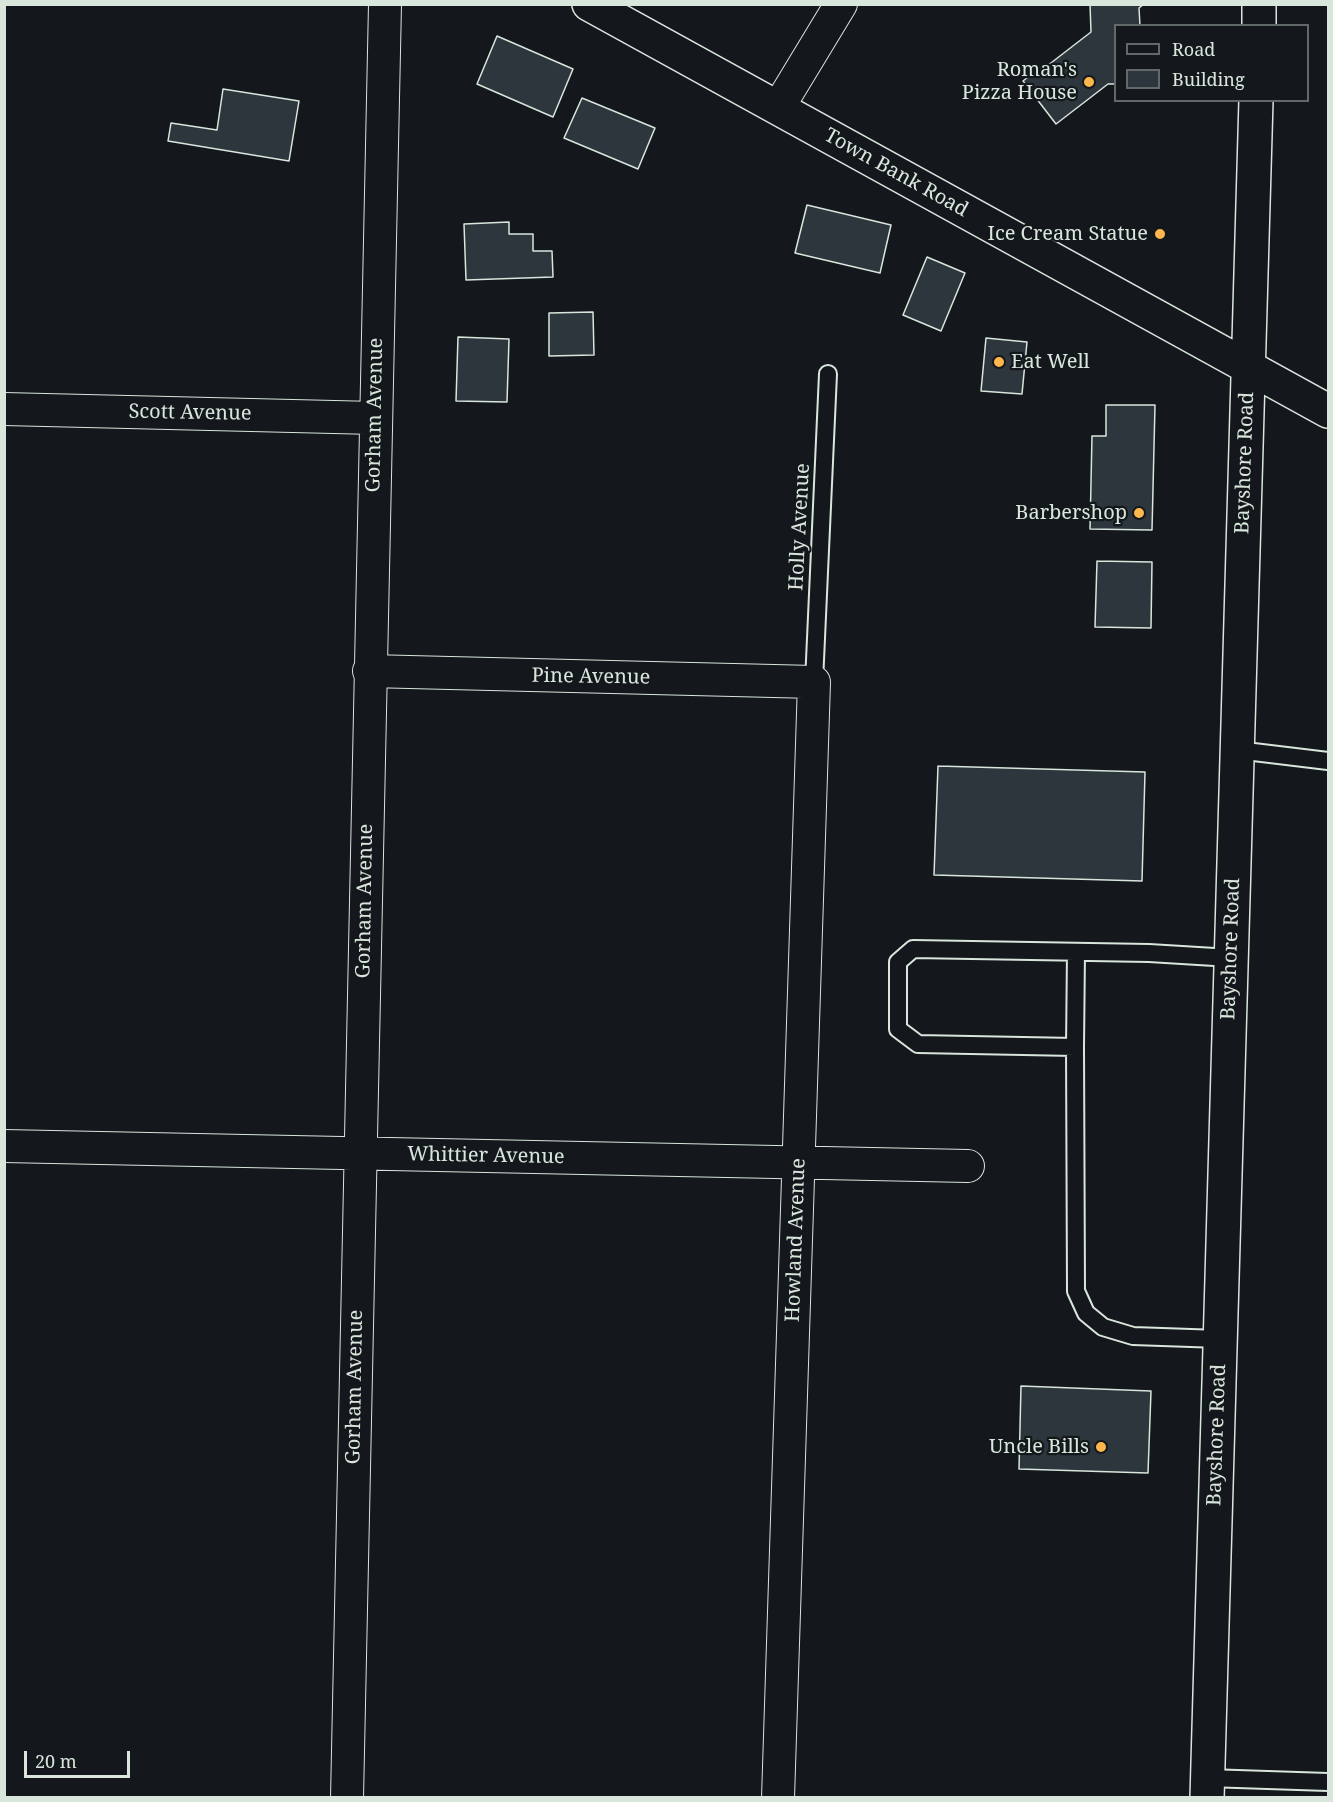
<!DOCTYPE html>
<style>
body{margin:0}
#map{position:relative;width:1333px;height:1802px;overflow:hidden;background:#14181c;font-family:"Noto Serif",serif}
canvas{display:block}
.frame{position:absolute;inset:0;border:6px solid #d8e6dc;pointer-events:none}
.legend{position:absolute;left:1114px;top:24px;width:195px;height:78px;box-sizing:border-box;background:#14181c;border:2px solid #626a69;margin:0;padding:8px 10px;list-style:none;font-size:18px;color:#d8e6dc}
.legend li{display:flex;align-items:center;gap:12px;height:30px}
.legend b{width:30px;border:2px solid #626a69}
.scale{position:absolute;left:24px;top:1751px;width:106px;height:27px;box-sizing:border-box;border:3px solid #d8e6dc;border-top:0;padding-left:8px;font-size:18px;line-height:21px;white-space:nowrap;color:#d8e6dc;-webkit-text-stroke:4px #14181c;paint-order:stroke}
</style>
<div id="map">
<canvas width="1333" height="1802"></canvas>
<div class="frame"></div>
<ul class="legend">
<li><b style="height:8px;background:#14181c"></b>Road</li>
<li><b style="height:16px;background:#2c363c"></b>Building</li>
</ul>
<div class="scale">20 m</div>
</div>
<script>
const ctx = document.querySelector('canvas').getContext('2d');
ctx.lineJoin = 'round';
function paint(path, color) {
  ctx.fillStyle = color;
  ctx.fill(path, 'evenodd');
}
function poly(rows) {
  const path = new Path2D();
  for (const r of rows) {
    path.moveTo(r[0], r[1]);
    for (let i = 2; i < r.length; i += 2) path.lineTo(r[i], r[i + 1]);
  }
  return path;
}
function trace(path, color, width, dash) {
  ctx.strokeStyle = color;
  ctx.lineWidth = width;
  ctx.lineCap = dash ? 'butt' : 'round';
  ctx.setLineDash(dash || []);
  ctx.stroke(path);
}
function label(font, color, halo, rows, align = 'center') {
  ctx.font = font + ' "Noto Serif",serif';
  ctx.lineWidth = 4.5;
  ctx.setLineDash([]);
  ctx.textBaseline = 'middle';
  ctx.strokeStyle = halo;
  ctx.fillStyle = color;
  for (const [text, x, y, turn = 0] of rows) {
    ctx.save();
    ctx.translate(x, y);
    ctx.rotate((+turn || 0) * Math.PI / 180);
    ctx.textAlign = isNaN(turn) ? turn : align;
    if (halo) ctx.strokeText(text, 0, 0);
    ctx.fillText(text, 0, 0);
    ctx.restore();
  }
}
const building = poly([
 [1090,4,1144,4,1139,8,1140,26,1116,26,1116,84,1108,84,1056,124,1023,81,1042,66,1047,66,1091,32,1090,4],
 [497,36,573,69,553,117,477,84,497,36],
 [223,89,299,101,289,161,168,141,171,123,217,130,223,89],
 [582,98,655,128,638,169,564,138,582,98],
 [807,205,891,225,880,273,795,253,807,205],
 [509,222,509,234,533,234,533,251,552,251,553,277,466,280,464,224,509,222],
 [927,257,965,273,941,331,903,315,927,257],
 [593,312,594,355,549,356,549,313,593,312],
 [458,337,509,339,507,402,456,401,458,337],
 [986,338,1027,342,1022,394,981,391,986,338],
 [1106,405,1155,405,1152,530,1090,529,1092,436,1106,436,1106,405],
 [1097,561,1152,562,1151,628,1095,627,1097,561],
 [938,766,1145,772,1142,881,934,875,938,766],
 [1021,1386,1151,1391,1148,1473,1019,1469,1021,1386]
]);
paint(building, '#2c363c');
trace(building, '#d8e6dc', 1.5);
const lane = poly([
 [814,682,828,374],
 [1237,750,1328,761],
 [1075,1047,1076,952],
 [1220,1339,1133,1336,1103,1327,1086,1313,1076,1291,1075,1047,918,1044,898,1029,898,962,913,949,1149,953,1231,958],
 [1207,1778,1328,1782]
]);
const street = poly([
 [778,108,841,4],
 [4,409,375,418],
 [369,671,814,682,778,1798],
 [4,1146,968,1166],
 [347,1798,385,4]
]);
const secondary = poly([
 [589,4,1328,411],
 [1259,26,1259,4],
 [1207,1798,1256,100]
]);
trace(lane, '#d8e6dc', 20);
trace(street, '#d8e6dc', 34);
trace(secondary, '#d8e6dc', 36);
trace(lane, '#14181c', 16);
trace(street, '#14181c', 32);
trace(secondary, '#14181c', 33);
for (const [x, y, r, color] of [
 [1089,82,6,"#ffb74d"],
 [1160,234,6,"#ffb74d"],
 [999,362,6,"#ffb74d"],
 [1139,513,6,"#ffb74d"],
 [1101,1447,6,"#ffb74d"]
]) {
  const dot = new Path2D();
  dot.arc(x, y, r, 0, 2 * Math.PI);
  ctx.fillStyle = color;
  ctx.fill(dot);
  trace(dot, '#14181c', 2);
}
label('20px', '#d8e6dc', '#14181c', [
 ["Roman's",1077,70],
 ["Pizza House",1077,93],
 ["Ice Cream Statue",1148,234],
 ["Eat Well",1011,362,"left"],
 ["Barbershop",1127,513],
 ["Uncle Bills",1089,1447]
], 'right');
label('20px', '#d8e6dc', '#14181c', [
 ["Town Bank Road",896,173,29],
 ["Scott Avenue",190,413,1],
 ["Gorham Avenue",375,415,-89],
 ["Bayshore Road",1245,463,-88],
 ["Holly Avenue",800,527,-87],
 ["Pine Avenue",591,677,1],
 ["Gorham Avenue",365,901,-89],
 ["Bayshore Road",1231,949,-88],
 ["Whittier Avenue",486,1156,1],
 ["Howland Avenue",796,1240,-88],
 ["Gorham Avenue",355,1387,-89],
 ["Bayshore Road",1217,1435,-88]
]);
</script>
